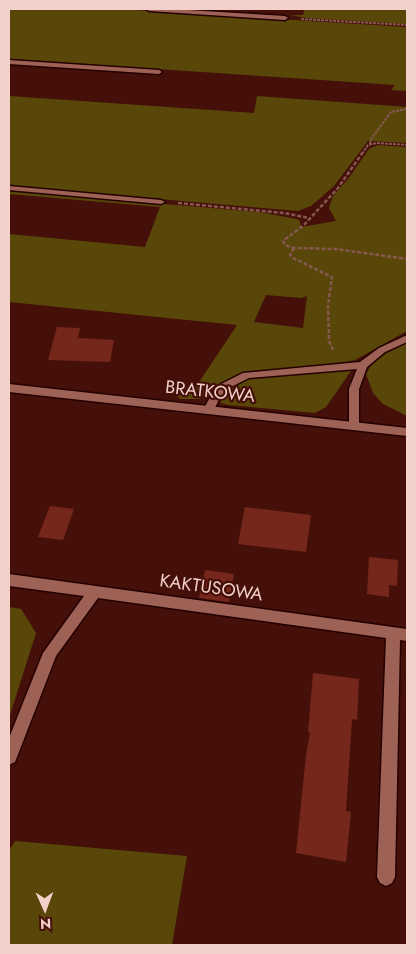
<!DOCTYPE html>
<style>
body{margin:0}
#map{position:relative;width:416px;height:954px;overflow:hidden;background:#451009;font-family:Jost,sans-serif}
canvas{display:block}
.frame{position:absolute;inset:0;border:10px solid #f3d0c9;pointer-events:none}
.north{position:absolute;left:20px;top:884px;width:50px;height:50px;-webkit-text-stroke:4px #451009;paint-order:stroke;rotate:178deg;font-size:14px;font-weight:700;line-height:20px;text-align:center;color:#f3d0c9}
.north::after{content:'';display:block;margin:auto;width:18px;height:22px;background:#f3d0c9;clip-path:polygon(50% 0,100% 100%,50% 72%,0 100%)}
</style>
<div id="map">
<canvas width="416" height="954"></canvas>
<div class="frame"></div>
<div class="north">N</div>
</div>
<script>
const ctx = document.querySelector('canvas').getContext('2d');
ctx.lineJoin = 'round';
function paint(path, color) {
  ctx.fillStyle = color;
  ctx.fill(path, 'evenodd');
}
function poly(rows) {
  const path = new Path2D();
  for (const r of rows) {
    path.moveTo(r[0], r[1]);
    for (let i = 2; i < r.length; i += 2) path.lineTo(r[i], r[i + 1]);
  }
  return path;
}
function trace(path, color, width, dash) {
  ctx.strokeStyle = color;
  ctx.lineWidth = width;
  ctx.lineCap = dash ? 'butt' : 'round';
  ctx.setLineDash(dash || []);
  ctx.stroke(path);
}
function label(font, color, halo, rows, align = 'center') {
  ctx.font = font + ' Jost,sans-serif';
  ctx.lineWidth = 4.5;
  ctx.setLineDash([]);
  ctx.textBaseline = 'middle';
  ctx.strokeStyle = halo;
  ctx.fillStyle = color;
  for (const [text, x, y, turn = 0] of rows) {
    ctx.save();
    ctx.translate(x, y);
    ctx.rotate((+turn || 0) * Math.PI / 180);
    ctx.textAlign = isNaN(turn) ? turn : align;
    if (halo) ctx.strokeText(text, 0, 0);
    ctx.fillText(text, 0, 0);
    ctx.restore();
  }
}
paint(poly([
 [9,9,116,9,407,27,407,91,391,90,395,85,9,59],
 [305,9,407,9,407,24,305,18,291,15,303,15],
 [9,96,254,113,257,96,407,107,407,143,368,141,334,186,311,206,298,211,9,186],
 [378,145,407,147,407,331,355,360,329,365,246,372,219,384,200,399,180,399,173,392,199,382,237,325,9,302,9,234,145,247,160,207,9,194,9,191,259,212,297,219,300,221,301,227,336,221,329,208,333,196,348,179,369,149],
 [266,295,301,298,307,296,303,328,254,322],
 [407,343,407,416,383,404,373,393,366,374,372,364,381,356],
 [353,368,326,407,315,413,229,405,221,403,219,398,241,381,255,377],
 [9,607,21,609,36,633,9,718],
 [15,841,187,856,172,945,9,945,9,851]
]), '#594709');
paint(poly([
 [57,327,80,328,78,338,114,340,110,362,48,360],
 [50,506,74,509,63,540,38,537],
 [245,507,311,515,306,552,238,544],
 [369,557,398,560,397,586,389,585,389,597,367,594],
 [205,570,234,574,229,602,199,598],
 [313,673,359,679,357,720,352,719,346,811,351,812,346,862,296,853,306,755,310,733,308,732]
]), '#76271c');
const service = poly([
 [146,9,172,9,285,16,288,18,285,20,149,11,146,9],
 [9,60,159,70,162,72,159,74,9,64,9,60],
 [9,186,161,200,165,202,161,204,9,190,9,186],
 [407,335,407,342,385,352,367,367,359,389,359,426,358,429,350,429,349,426,349,389,357,369,249,378,229,388,221,396,212,413,208,414,203,410,213,392,221,384,243,373,360,362,379,348,407,335]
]);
const minor = poly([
 [9,384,407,428,407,436,9,392,9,384],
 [9,574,407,629,407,641,400,640,395,877,392,883,386,886,380,883,377,877,386,638,98,598,56,656,17,757,15,762,9,765,9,738,43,653,84,596,9,586,9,574]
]);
trace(service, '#240000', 3);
trace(minor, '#240000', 3);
trace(poly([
 [301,19,407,25],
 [370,144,371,139,391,112,407,109],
 [362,154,368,145,377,143,407,145]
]), '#865851', 2, [3, 1]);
trace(poly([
 [363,152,338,188,304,225,283,241,285,245,294,248,336,249,407,259],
 [178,203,284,213,309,218],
 [294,248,290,255,293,258,332,277,328,305,329,341,333,350]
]), '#865851', 2.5, [4, 2]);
paint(service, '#9e6156');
paint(minor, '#9e6156');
label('18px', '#f3d0c9', '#451009', [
 ["BRATKOWA",210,393,6],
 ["KAKTUSOWA",211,589,8]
]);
</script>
